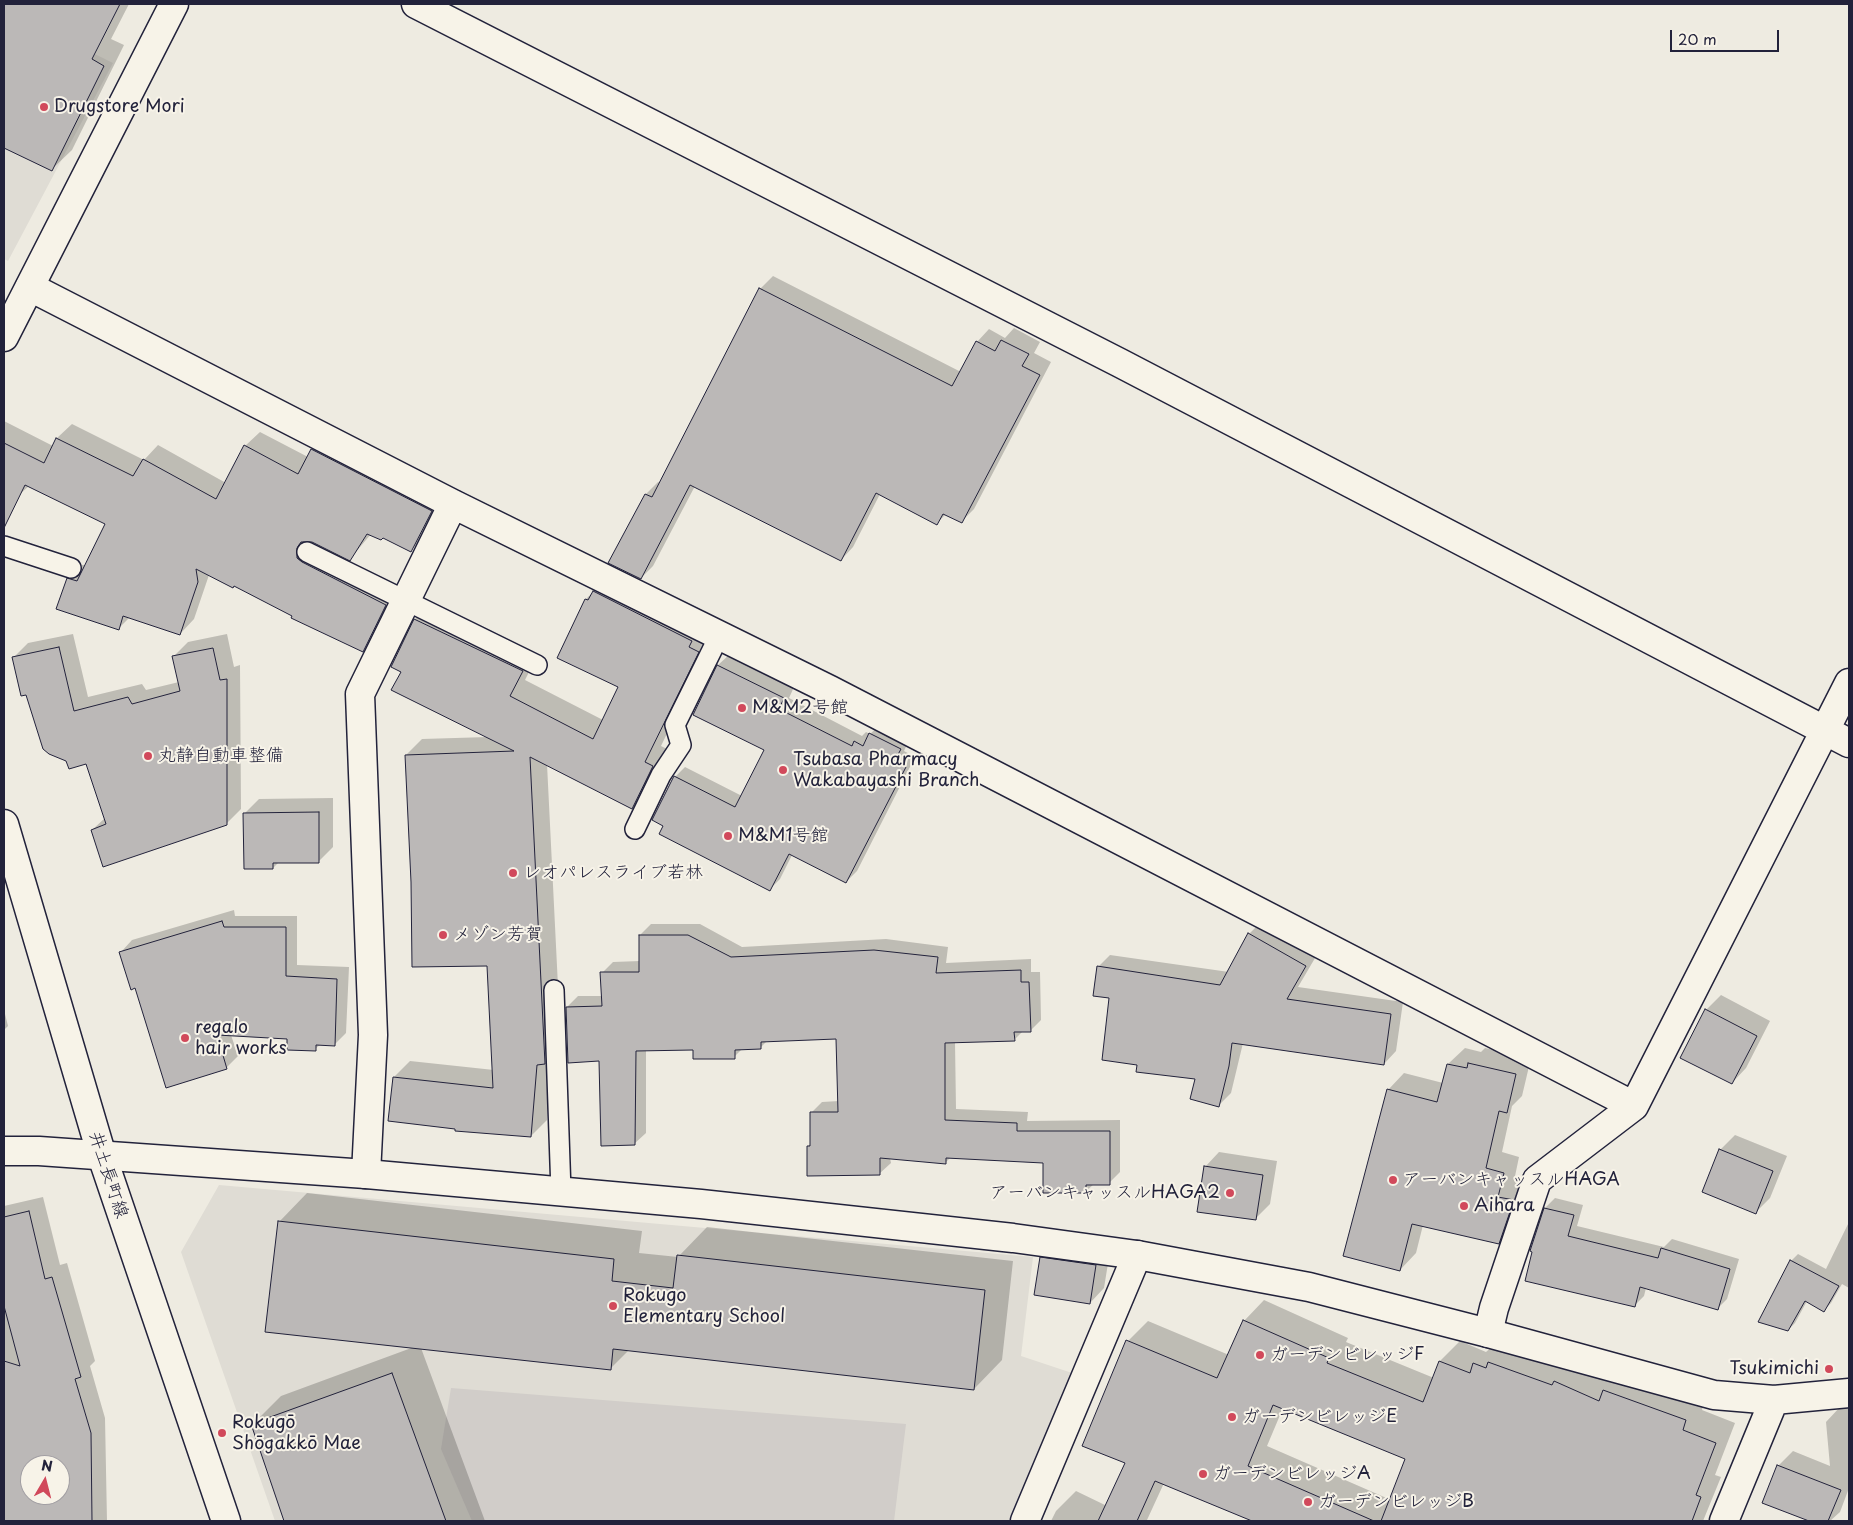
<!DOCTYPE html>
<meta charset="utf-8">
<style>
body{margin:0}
#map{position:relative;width:1853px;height:1525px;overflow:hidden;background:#eeebe1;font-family:"Playpen Sans",sans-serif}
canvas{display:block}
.frame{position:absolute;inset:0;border:5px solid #22223b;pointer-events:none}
.north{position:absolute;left:20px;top:1455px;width:50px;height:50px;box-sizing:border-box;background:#f7f3e8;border:1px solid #a29fa3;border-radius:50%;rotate:8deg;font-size:14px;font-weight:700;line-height:20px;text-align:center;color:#22223b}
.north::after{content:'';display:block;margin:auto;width:18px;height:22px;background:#d1495b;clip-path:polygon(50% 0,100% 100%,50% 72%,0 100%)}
.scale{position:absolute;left:1670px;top:30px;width:109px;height:22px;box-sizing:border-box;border:2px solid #22223b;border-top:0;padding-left:6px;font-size:15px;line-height:18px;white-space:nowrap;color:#22223b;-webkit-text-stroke:4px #f7f3e8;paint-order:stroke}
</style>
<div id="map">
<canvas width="1853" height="1525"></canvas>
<div class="frame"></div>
<div class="north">N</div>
<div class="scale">20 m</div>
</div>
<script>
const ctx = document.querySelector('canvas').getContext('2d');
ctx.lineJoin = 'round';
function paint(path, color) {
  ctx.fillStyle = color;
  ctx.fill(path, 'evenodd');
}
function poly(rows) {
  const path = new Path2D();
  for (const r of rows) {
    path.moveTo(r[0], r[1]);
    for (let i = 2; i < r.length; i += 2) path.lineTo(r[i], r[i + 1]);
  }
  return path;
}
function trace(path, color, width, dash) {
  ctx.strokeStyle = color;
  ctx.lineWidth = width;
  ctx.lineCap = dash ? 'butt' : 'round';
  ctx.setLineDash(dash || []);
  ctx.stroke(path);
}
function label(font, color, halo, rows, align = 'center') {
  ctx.font = font + ' "Playpen Sans","Klee One",sans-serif';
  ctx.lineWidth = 4;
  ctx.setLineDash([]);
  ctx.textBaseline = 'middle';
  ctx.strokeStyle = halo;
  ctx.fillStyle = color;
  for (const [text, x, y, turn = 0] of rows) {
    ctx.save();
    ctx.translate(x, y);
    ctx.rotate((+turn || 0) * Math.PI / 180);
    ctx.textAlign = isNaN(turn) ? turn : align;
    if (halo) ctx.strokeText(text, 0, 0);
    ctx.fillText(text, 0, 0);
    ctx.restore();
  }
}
paint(poly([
 [4,9,113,63,8,261,4,259],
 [219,1185,1033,1257,1021,1356,1072,1373,1011,1521,275,1521,181,1252]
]), '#dfdcd4');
paint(poly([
 [451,1388,906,1424,894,1521,472,1521,441,1449]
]), '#d1cdc9');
paint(poly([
 [4,4,129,4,111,39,124,45,72,150,51,170,4,146],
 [773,276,961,372,977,342,989,329,1005,338,1014,328,1040,342,1034,353,1051,362,974,509,961,522,946,514,937,523,880,494,853,547,841,560,695,486,653,566,641,578,646,494,658,482,661,483,760,289],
 [4,421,53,446,57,438,72,424,144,460,158,445,226,483,245,446,260,432,308,457,312,449,326,435,445,496,426,536,411,550,383,537,371,534,350,559,311,540,317,548,400,590,377,637,363,651,234,585,209,575,194,619,180,634,130,617,118,629,68,579,82,565,86,565,106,524,29,486,19,495,9,499,4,496],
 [610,575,714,636,661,746,669,750,648,792,632,808,547,764,561,1047,552,1056,547,1120,531,1136,394,1077,410,1061,494,1070,489,964,413,882,406,755,422,739,488,737,392,666,415,619,431,603,538,654,525,680,603,720,619,686,586,599],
 [73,634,88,697,142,684,146,690,179,682,174,656,188,642,227,634,234,667,240,665,241,809,226,824,92,830,105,818,87,762,14,657,28,643],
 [729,655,794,687,789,698,862,736,866,732,870,734,881,724,910,738,904,751,915,757,857,871,846,882,792,855,780,879,770,889,665,825,675,777,685,767,742,796,766,749,694,714,718,665],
 [333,798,333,847,319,861,279,862,273,868,244,814,259,799],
 [234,910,235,916,297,916,297,965,349,967,346,1033,334,1045,321,1044,315,1049,289,1038,231,1035,238,1056,227,1067,167,1086,136,987,121,952,132,940],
 [1262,921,1318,953,1298,987,1403,1002,1396,1051,1384,1064,1243,1043,1231,1093,1219,1105,1196,1078,1138,1064,1098,967,1110,955,1229,972,1249,934],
 [651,924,700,924,742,947,886,939,948,947,946,963,1031,959,1031,972,1040,972,1041,1020,1030,1031,1023,1031,1014,1040,955,1042,956,1109,1028,1112,1027,1121,1120,1120,1120,1172,1109,1183,1094,1184,1085,1192,1044,1162,951,1157,945,1163,890,1158,891,1163,879,1174,808,1146,812,1143,811,1113,822,1102,839,1101,837,1038,768,1040,760,1048,743,1048,734,1057,694,1049,646,1049,646,1133,634,1144,601,1060,567,1007,578,996,603,996,602,973,613,962,640,961,640,935],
 [1721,995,1770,1021,1746,1068,1732,1083,1706,1010],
 [4,1010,8,1026,4,1030],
 [1465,1048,1481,1052,1485,1048,1531,1058,1522,1096,1512,1106,1502,1152,1519,1157,1514,1181,1529,1184,1515,1226,1499,1243,1423,1225,1416,1253,1400,1270,1388,1090,1404,1073,1443,1083,1448,1064],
 [1735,1135,1787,1156,1770,1198,1756,1212,1720,1150],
 [1219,1152,1277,1161,1270,1204,1256,1218,1205,1167],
 [307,1193,642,1231,639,1253,678,1257,707,1227,1013,1261,1002,1360,974,1389,629,1350,610,1369,421,1348,485,1521,286,1521,253,1424,281,1396,414,1347,279,1222],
 [43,1197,60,1265,67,1263,95,1361,90,1366,105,1418,107,1521,4,1521,4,1206],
 [30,1465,60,1465,60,1495,30,1495],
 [1555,1198,1583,1205,1577,1226,1664,1247,1672,1239,1739,1259,1727,1299,1717,1309,1646,1288,1644,1296,1634,1306,1526,1280,1545,1208],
 [1849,1222,1849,1288,1842,1284,1831,1303,1824,1310,1807,1301,1795,1323,1788,1330,1791,1261,1798,1254,1826,1269],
 [1055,1243,1110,1251,1104,1288,1090,1303,1041,1258],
 [1264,1300,1348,1338,1346,1342,1434,1378,1440,1361,1460,1341,1486,1352,1495,1344,1705,1400,1702,1410,1735,1423,1715,1475,1721,1477,1703,1521,1262,1521,1164,1483,1147,1520,1150,1521,1051,1521,1056,1511,1076,1491,1107,1506,1127,1462,1128,1341,1148,1321,1229,1355,1244,1321],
 [1283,1408,1407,1458,1391,1500,1267,1446],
 [1840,1407,1849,1407,1849,1488,1840,1512,1830,1521,1812,1521,1763,1502,1778,1466,1793,1451,1830,1466,1826,1422]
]), '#0003');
const building = poly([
 [4,4,120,4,92,59,104,66,52,171,4,148,4,4],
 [759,288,952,386,976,341,995,351,1001,340,1029,354,1022,366,1040,375,962,523,943,514,937,525,876,493,841,561,690,485,641,579,608,563,645,494,652,497,759,288],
 [56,438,133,476,143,459,216,499,244,445,298,474,311,449,432,511,411,552,383,538,381,540,367,534,350,561,312,542,301,542,297,548,297,558,302,562,386,605,363,652,291,618,292,616,234,586,233,588,196,569,198,582,180,635,123,616,119,630,56,609,67,578,77,581,105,524,25,485,4,528,4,443,44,463,56,438],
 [593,591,692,641,689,647,699,652,645,762,653,766,632,809,530,757,545,1064,537,1065,531,1137,455,1131,455,1129,388,1121,393,1077,493,1088,487,966,412,967,411,882,405,755,514,751,391,690,401,672,391,667,414,619,523,671,510,696,593,739,618,687,557,658,585,599,588,600,593,591],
 [59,647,74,711,128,697,132,704,180,691,172,656,213,648,220,680,227,679,227,825,103,867,91,830,106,824,86,764,69,769,66,761,49,754,43,749,26,695,21,696,12,657,59,647],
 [717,665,784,698,779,709,852,746,854,741,863,746,869,733,901,749,894,762,906,767,846,883,789,854,770,891,659,834,663,826,652,820,674,776,735,807,764,750,693,715,717,665],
 [319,812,319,863,273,863,273,869,244,869,243,813,319,812],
 [222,921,224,927,286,927,286,976,337,979,335,1046,316,1045,316,1051,287,1050,287,1039,217,1035,227,1069,166,1088,135,988,131,990,119,952,222,921],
 [1248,933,1306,966,1287,999,1391,1014,1384,1065,1232,1043,1229,1066,1219,1107,1190,1099,1195,1079,1136,1072,1137,1065,1102,1060,1109,998,1093,996,1097,966,1220,985,1248,933],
 [639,935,688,935,731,957,874,950,938,957,936,973,1021,970,1021,982,1029,982,1031,1032,1014,1032,1015,1041,945,1043,945,1120,1017,1123,1017,1131,1110,1131,1110,1185,1086,1185,1086,1193,1043,1193,1043,1163,946,1158,946,1164,880,1158,880,1175,807,1176,807,1146,810,1146,810,1112,838,1112,836,1039,761,1042,761,1049,735,1050,735,1059,693,1059,693,1050,636,1051,635,1145,601,1146,599,1061,568,1063,566,1007,602,1006,600,972,639,972,639,935],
 [1705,1009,1757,1036,1732,1084,1680,1058,1705,1009],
 [1468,1063,1516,1074,1507,1113,1499,1111,1486,1168,1504,1173,1498,1197,1514,1200,1499,1244,1412,1224,1400,1271,1343,1256,1387,1089,1437,1102,1447,1064,1467,1068,1468,1063],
 [1719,1149,1773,1171,1756,1214,1702,1192,1719,1149],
 [1204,1166,1263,1175,1256,1220,1197,1212,1204,1166],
 [1544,1208,1574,1215,1568,1236,1658,1258,1661,1248,1730,1269,1718,1310,1640,1287,1635,1307,1525,1281,1532,1252,1530,1251,1544,1208],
 [29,1211,45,1279,52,1277,81,1377,75,1379,91,1433,92,1521,4,1521,4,1361,20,1366,4,1306,4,1217,29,1211],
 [30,1465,60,1465,60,1495,30,1495,30,1465],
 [278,1221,614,1259,612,1281,673,1288,677,1255,985,1290,974,1390,613,1349,611,1370,265,1332,278,1221],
 [1040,1257,1096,1265,1090,1304,1034,1295,1040,1257],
 [1790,1260,1839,1286,1824,1312,1805,1301,1788,1331,1758,1322,1790,1260],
 [1243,1320,1329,1358,1327,1363,1423,1402,1439,1361,1470,1373,1473,1363,1486,1368,1488,1362,1552,1385,1554,1381,1599,1401,1603,1390,1686,1420,1683,1430,1716,1443,1696,1495,1701,1497,1692,1521,1381,1521,1405,1459,1273,1405,1248,1466,1374,1521,1252,1521,1155,1481,1137,1521,1098,1521,1125,1463,1082,1446,1126,1340,1217,1378,1243,1320],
 [392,1373,446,1521,284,1521,251,1424,392,1373],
 [1777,1465,1841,1490,1828,1521,1809,1521,1762,1503,1777,1465]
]);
paint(building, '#bbb8b7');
trace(building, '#22223b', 1);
const lane = poly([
 [4,546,71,568],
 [307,552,537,665],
 [635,829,661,775,681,745,675,725,719,636],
 [554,990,561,1192]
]);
const street = poly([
 [416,4,1120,363,1849,743],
 [30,287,453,504,830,690,1634,1106,1537,1180,1494,1308,1488,1333],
 [1634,1106,1849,683],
 [366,1174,373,1035,360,694,453,504],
 [1025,1521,1137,1255]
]);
const secondary = poly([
 [4,337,174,4],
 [4,1151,39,1151,366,1174,701,1204,1013,1238,1137,1255,1309,1287,1488,1333,1714,1395,1774,1400,1849,1393],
 [1724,1521,1774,1400]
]);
const primary = poly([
 [4,824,102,1156,226,1521]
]);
trace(lane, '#22223b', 22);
trace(street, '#22223b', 31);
trace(secondary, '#22223b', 31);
trace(primary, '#22223b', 31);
trace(lane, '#f7f3e8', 19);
trace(street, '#f7f3e8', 28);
trace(secondary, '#f7f3e8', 28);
trace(primary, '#f7f3e8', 28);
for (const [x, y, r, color] of [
 [44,107,5,"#d1495b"],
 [742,708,5,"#d1495b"],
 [148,756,5,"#d1495b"],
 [783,770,5,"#d1495b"],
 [728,836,5,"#d1495b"],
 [513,873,5,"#d1495b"],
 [443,935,5,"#d1495b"],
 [185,1038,5,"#d1495b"],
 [1393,1180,5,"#d1495b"],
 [1230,1193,5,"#d1495b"],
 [1464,1206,5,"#d1495b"],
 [613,1306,5,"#d1495b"],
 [1260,1355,5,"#d1495b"],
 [1829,1369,5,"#d1495b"],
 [1232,1417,5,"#d1495b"],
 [222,1433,5,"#d1495b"],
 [1203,1474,5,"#d1495b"],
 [1308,1502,5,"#d1495b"]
]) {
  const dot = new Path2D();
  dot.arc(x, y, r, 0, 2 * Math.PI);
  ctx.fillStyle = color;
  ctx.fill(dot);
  trace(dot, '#f7f3e8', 2);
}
label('18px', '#22223b', '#f7f3e8', [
 ["Drugstore Mori",54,107],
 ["M&M2号館",752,708],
 ["丸静自動車整備",158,756],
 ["Tsubasa Pharmacy",793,760],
 ["Wakabayashi Branch",793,781],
 ["M&M1号館",738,836],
 ["レオパレスライブ若林",523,873],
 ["メゾン芳賀",453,935],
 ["regalo",195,1028],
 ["hair works",195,1049],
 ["アーバンキャッスルHAGA",1403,1180],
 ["アーバンキャッスルHAGA2",1220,1193,"right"],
 ["Aihara",1474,1206],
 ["Rokugo",623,1296],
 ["Elementary School",623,1317],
 ["ガーデンビレッジF",1270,1355],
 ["Tsukimichi",1819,1369,"right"],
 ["ガーデンビレッジE",1242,1417],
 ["Rokugō",232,1423],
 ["Shōgakkō Mae",232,1444],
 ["ガーデンビレッジA",1213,1474],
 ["ガーデンビレッジB",1318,1502]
], 'left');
label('18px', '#22223b', '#f7f3e8', [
 ["井土長町線",108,1175,72]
]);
</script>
